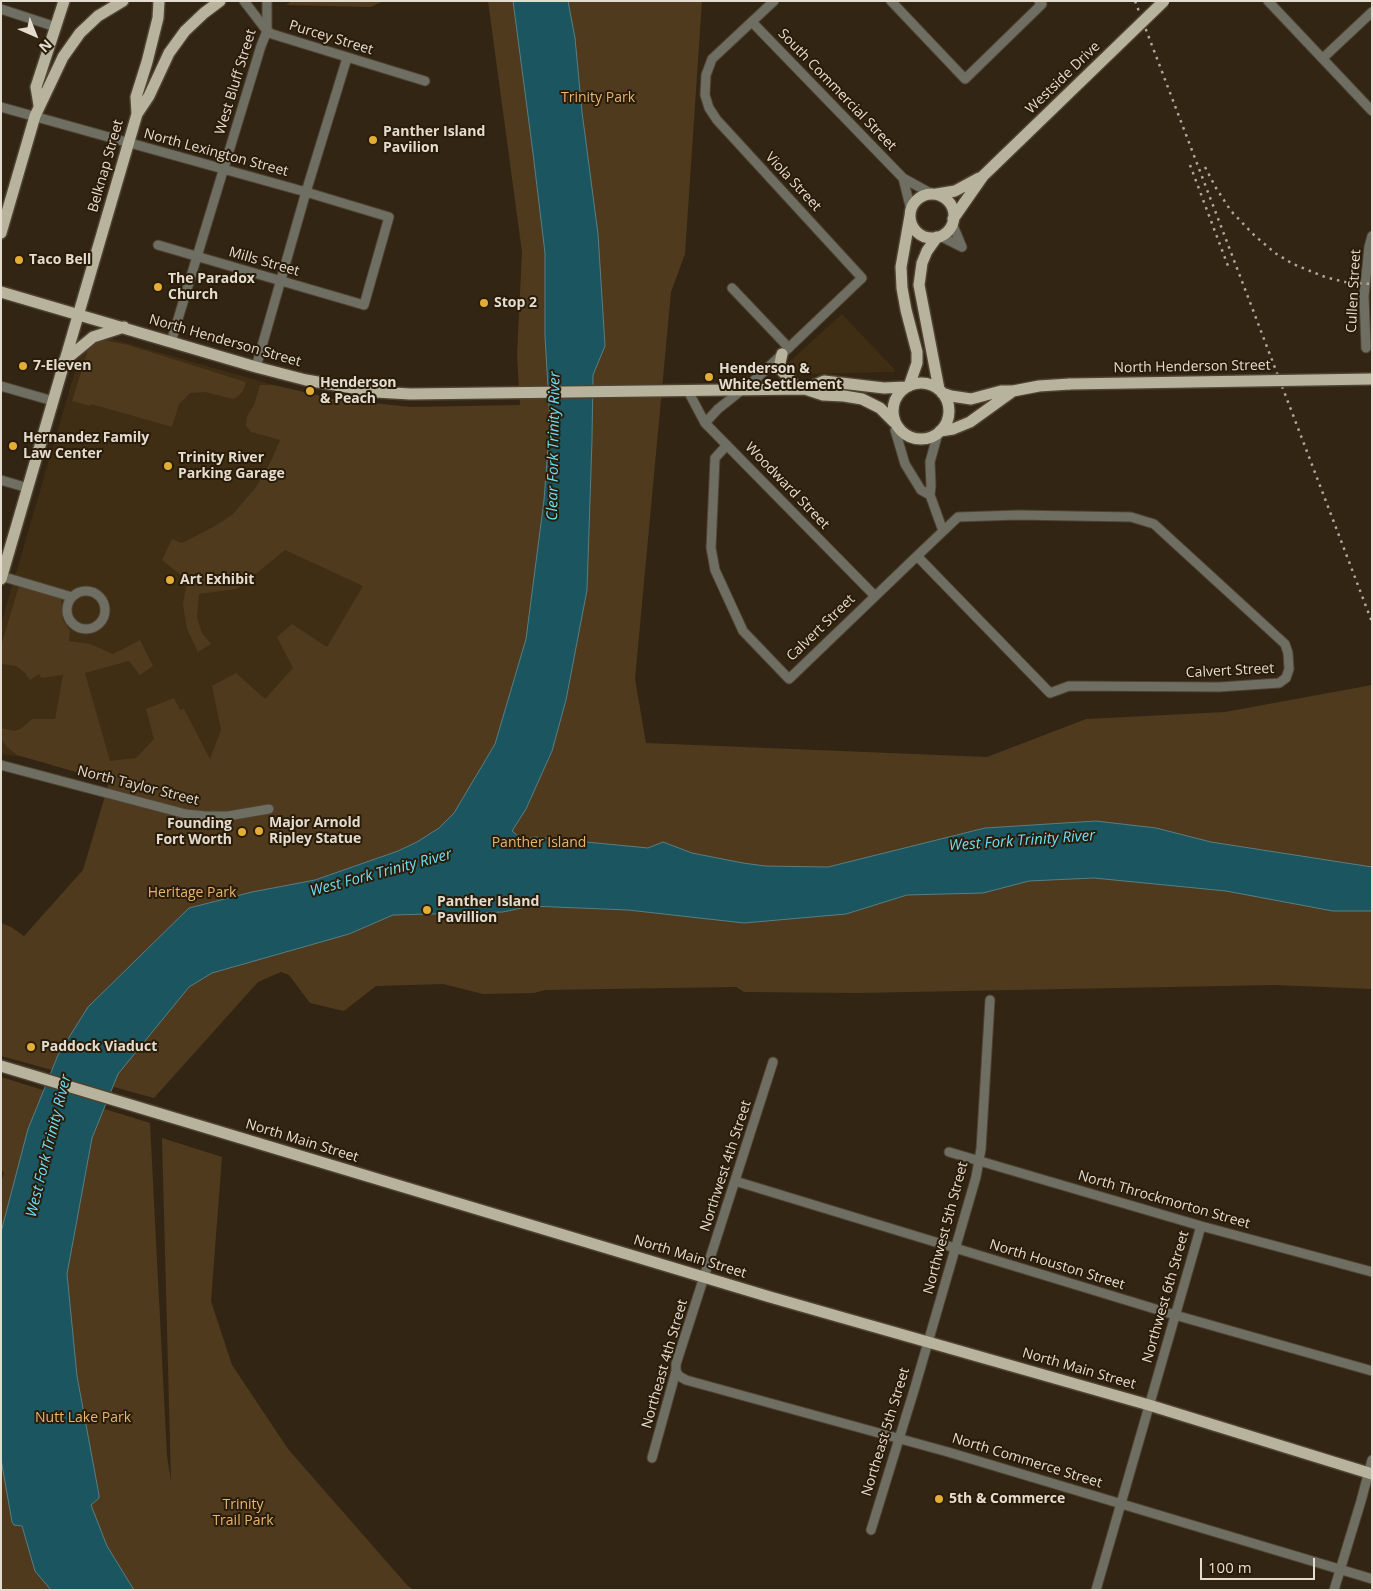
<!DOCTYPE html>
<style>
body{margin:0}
#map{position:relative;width:1373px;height:1591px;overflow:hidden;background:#332513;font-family:"Open Sans",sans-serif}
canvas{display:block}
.frame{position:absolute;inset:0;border:2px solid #e5dcd0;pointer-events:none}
.north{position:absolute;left:10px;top:10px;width:50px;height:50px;-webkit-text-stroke:4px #291c09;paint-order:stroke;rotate:136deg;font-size:14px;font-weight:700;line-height:20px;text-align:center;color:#e5dcd0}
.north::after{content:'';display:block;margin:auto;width:18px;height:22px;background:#e5dcd0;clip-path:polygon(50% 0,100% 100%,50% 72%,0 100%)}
.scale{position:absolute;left:1200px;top:1558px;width:115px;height:22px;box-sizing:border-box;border:2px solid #e5dcd0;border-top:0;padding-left:6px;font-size:15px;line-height:18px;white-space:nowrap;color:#e5dcd0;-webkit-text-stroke:4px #291c09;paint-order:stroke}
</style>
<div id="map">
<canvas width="1373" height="1591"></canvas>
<div class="frame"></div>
<div class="north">N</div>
<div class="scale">100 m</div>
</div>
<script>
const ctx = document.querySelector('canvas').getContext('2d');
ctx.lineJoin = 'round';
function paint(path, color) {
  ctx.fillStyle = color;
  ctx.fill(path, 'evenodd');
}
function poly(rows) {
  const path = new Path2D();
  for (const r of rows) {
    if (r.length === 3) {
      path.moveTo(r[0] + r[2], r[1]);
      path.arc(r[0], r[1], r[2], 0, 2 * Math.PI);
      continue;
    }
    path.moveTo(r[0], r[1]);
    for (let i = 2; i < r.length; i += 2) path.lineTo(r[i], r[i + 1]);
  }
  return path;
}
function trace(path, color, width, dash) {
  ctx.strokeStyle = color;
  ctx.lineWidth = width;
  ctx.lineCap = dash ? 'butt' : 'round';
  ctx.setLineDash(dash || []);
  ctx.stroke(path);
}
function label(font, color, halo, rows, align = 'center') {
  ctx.font = font + ' "Open Sans",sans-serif';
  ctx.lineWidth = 4;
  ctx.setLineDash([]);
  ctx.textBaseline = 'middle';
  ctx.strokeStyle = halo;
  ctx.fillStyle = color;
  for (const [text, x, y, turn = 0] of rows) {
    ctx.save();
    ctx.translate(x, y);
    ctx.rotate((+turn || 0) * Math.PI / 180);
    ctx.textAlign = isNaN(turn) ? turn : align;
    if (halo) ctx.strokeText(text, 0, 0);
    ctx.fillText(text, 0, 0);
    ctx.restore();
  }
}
paint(poly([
 [842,314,895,370,894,372,800,374,789,370,787,366,788,363],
 [105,338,112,339,274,385,334,399,411,407,507,484,201,782,1,754,1,624,80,354,90,343]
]), '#3f2d14');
paint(poly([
 [292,1,383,1,371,7,286,5],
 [488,1,702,1,685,254,671,292,635,679,646,743,987,757,1086,719,1225,712,1372,685,1372,989,1274,985,857,993,744,992,736,987,545,990,534,993,483,994,443,984,376,986,344,1011,310,1003,289,975,281,972,258,982,154,1098,1,1056,1,923,11,927,24,936,83,870,110,779,100,779,17,755,7,747,1,739,1,728,15,731,22,728,32,719,55,719,63,675,41,678,39,674,30,680,24,672,16,666,1,664,1,646,19,586,57,596,61,599,63,620,70,631,69,641,90,644,113,654,140,640,153,666,140,675,129,661,85,673,110,761,136,758,154,739,146,709,174,698,180,710,184,709,210,759,221,730,212,686,236,673,265,699,293,668,277,637,292,624,327,647,363,586,285,550,237,589,199,594,197,618,202,633,211,644,198,652,187,629,183,605,187,580,162,560,172,539,182,543,215,526,233,514,256,487,271,461,280,440,251,432,246,426,247,416,254,405,260,385,274,385,334,399,411,407,520,405,517,355,522,252],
 [104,340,128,345,246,382,243,391,237,397,233,399,205,392,190,393,179,404,172,427,91,404,90,406,72,401,88,350,98,341],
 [1,1077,150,1123,167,1456,171,1481,162,1138,222,1157,211,1301,232,1365,288,1449,407,1585,413,1590,1,1590,1,1184,4,1172,1,1171]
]), '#4f3a1e');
const water = poly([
 [513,1,568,1,575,38,582,112,598,234,605,346,593,375,592,440,587,590,566,700,552,751,526,809,512,831,523,840,535,837,648,848,663,842,692,853,743,863,765,866,828,867,985,828,1096,821,1156,828,1211,842,1372,867,1372,911,1333,911,1226,891,1094,878,1029,881,983,893,907,895,846,914,744,923,628,910,531,906,503,912,393,915,349,934,212,973,189,987,118,1074,92,1138,67,1274,77,1376,99,1495,99,1498,91,1505,107,1546,134,1590,51,1590,35,1571,22,1526,14,1525,12,1522,1,1459,1,1232,28,1129,58,1055,88,1007,189,908,252,892,315,880,398,851,417,842,439,828,454,813,495,744,526,639,544,500,550,422,545,336,545,253,533,153,513,1]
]);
paint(water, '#1b5560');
trace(water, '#587e82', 1);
const minor = poly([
 [244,1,267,31,272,34,425,81],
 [891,1,965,79,1042,4,1039,1],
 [1268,1,1372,111],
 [1,9,56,27],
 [752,22,903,178,932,194],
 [1323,58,1372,12],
 [1,107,306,192,389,217,364,305,158,245],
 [903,178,911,210],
 [952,223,962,247],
 [940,236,962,247],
 [732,288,789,348],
 [171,342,261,46,267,31,267,1],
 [1366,348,1364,296,1369,247,1372,236],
 [256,367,306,192,347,58],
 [1,386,53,401],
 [688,391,705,423,874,595],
 [705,423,718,409,757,378,862,278,717,120,709,108,705,95,706,75,712,59,774,1],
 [897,426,895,430,905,464,921,490,930,495],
 [938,433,930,462,931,486,930,495,943,531],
 [727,445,715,458,711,548,715,570,743,631,789,679,917,556],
 [1,480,28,488],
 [1018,515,1131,517,1154,524,1285,644,1288,653,1289,669,1286,678,1279,683,1219,687,1069,686,1050,693,917,556,958,517,1018,515],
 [1,576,72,597],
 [86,610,19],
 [1,765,186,814,206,816,228,816,269,809],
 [949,1152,1201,1226,1372,1272],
 [735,1181,1175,1315,1372,1371],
 [676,1371,679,1376,686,1380,948,1452,1372,1579],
 [652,1458,676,1371,676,1364,773,1062],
 [871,1530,915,1387,976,1177,981,1149,990,1000],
 [1096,1590,1201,1226],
 [1334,1590,1361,1501,1372,1460]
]);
const major = poly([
 [39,105,36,87,64,1],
 [137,114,149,96,169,53,185,31,204,13,220,1],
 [937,194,955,191,979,178],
 [932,216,22],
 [953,219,983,176],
 [1,233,35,116,63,57,80,33,98,16,123,1],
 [937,237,927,251,922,263,919,285,939,389],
 [1,292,256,367,306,380,376,392,410,394,805,389,823,395,844,396,862,399,880,408,894,422],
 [782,354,780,363,782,371,799,389],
 [64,361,93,337,124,327],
 [921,411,28],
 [909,386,917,363,917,352,906,310,902,288,901,267,910,216],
 [805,389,824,381,884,388,906,387],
 [942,393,951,396,971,399,1001,391,1013,391,1039,386,1070,384],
 [940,431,953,429,970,422,1013,391],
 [1,579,137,114,136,97,147,62,158,18,159,1],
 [1,1066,770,1297,1149,1405,1372,1474]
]);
trace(minor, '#4f4231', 11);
trace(major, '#4f4231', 14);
trace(minor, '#6f6e63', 9);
trace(major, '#b7b39d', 11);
trace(poly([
 [1135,1,1372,622],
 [1190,165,1228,266],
 [1205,167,1216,188,1231,211,1254,235,1275,253,1293,264,1325,277,1349,283,1372,284]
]), '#b2a79a', 2.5, [2.5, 5]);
const majorBridge = poly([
 [983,176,1164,1],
 [1070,384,1372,379]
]);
trace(majorBridge, '#4f4231', 14, []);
trace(majorBridge, '#b7b39d', 11);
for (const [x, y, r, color] of [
 [373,140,5,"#e3ae35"],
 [19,260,5,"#e3ae35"],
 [158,287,5,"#e3ae35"],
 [484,303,5,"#e3ae35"],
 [23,366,5,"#e3ae35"],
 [709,377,5,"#e3ae35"],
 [310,391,5,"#e3ae35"],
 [13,446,5,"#e3ae35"],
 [168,466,5,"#e3ae35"],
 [170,580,5,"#e3ae35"],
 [259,831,5,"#e3ae35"],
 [242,832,5,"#e3ae35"],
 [427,910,5,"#e3ae35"],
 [31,1047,5,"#e3ae35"],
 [939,1499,5,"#e3ae35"]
]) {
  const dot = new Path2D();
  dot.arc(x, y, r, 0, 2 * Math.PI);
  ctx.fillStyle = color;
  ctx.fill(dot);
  trace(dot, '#291c09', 2);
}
label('14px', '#e5dcd0', '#291c09', [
 ["Purcey Street",331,38,17],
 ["Westside Drive",1063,78,-44],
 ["West Bluff Street",236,82,-73],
 ["South Commercial Street",837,90,46],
 ["North Lexington Street",216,153,15],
 ["Belknap Street",106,166,-74],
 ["Viola Street",793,182,47],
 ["Mills Street",264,262,16],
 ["Cullen Street",1354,291,-87],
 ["North Henderson Street",225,341,16],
 ["North Henderson Street",1192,367,-1],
 ["Woodward Street",787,486,46],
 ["Calvert Street",821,628,-44],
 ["Calvert Street",1230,671,-3],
 ["North Taylor Street",138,786,14],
 ["North Main Street",302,1141,17],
 ["Northwest 4th Street",726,1166,-72],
 ["North Throckmorton Street",1164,1200,16],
 ["Northwest 5th Street",946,1228,-75],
 ["North Main Street",690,1257,17],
 ["North Houston Street",1057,1265,17],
 ["Northwest 6th Street",1166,1297,-74],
 ["Northeast 4th Street",665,1364,-74],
 ["North Main Street",1079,1369,16],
 ["Northeast 5th Street",886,1432,-73],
 ["North Commerce Street",1027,1461,17]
]);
label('14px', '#e8b56e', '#291c09', [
 ["Trinity Park",598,98],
 ["Panther Island",539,843],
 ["Heritage Park",192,893],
 ["Nutt Lake Park",83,1418],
 ["Trinity",243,1505],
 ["Trail Park",243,1521]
]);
label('bold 14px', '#e5dcd0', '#291c09', [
 ["Panther Island",383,132],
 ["Pavilion",383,148],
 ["Taco Bell",29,260],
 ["The Paradox",168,279],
 ["Church",168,295],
 ["Stop 2",494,303],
 ["7-Eleven",33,366],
 ["Henderson &",719,369],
 ["White Settlement",719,385],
 ["Henderson",320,383],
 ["& Peach",320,399],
 ["Hernandez Family",23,438],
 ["Law Center",23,454],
 ["Trinity River",178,458],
 ["Parking Garage",178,474],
 ["Art Exhibit",180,580],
 ["Major Arnold",269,823],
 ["Ripley Statue",269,839],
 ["Founding",232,824,"right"],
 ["Fort Worth",232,840,"right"],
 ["Panther Island",437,902],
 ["Pavillion",437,918],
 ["Paddock Viaduct",41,1047],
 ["5th & Commerce",949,1499]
], 'left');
label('italic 15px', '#70def6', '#291c09', [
 ["Clear Fork Trinity River",554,446,-89],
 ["West Fork Trinity River",1022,841,-4],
 ["West Fork Trinity River",381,873,-15],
 ["West Fork Trinity River",49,1146,-76]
]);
</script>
